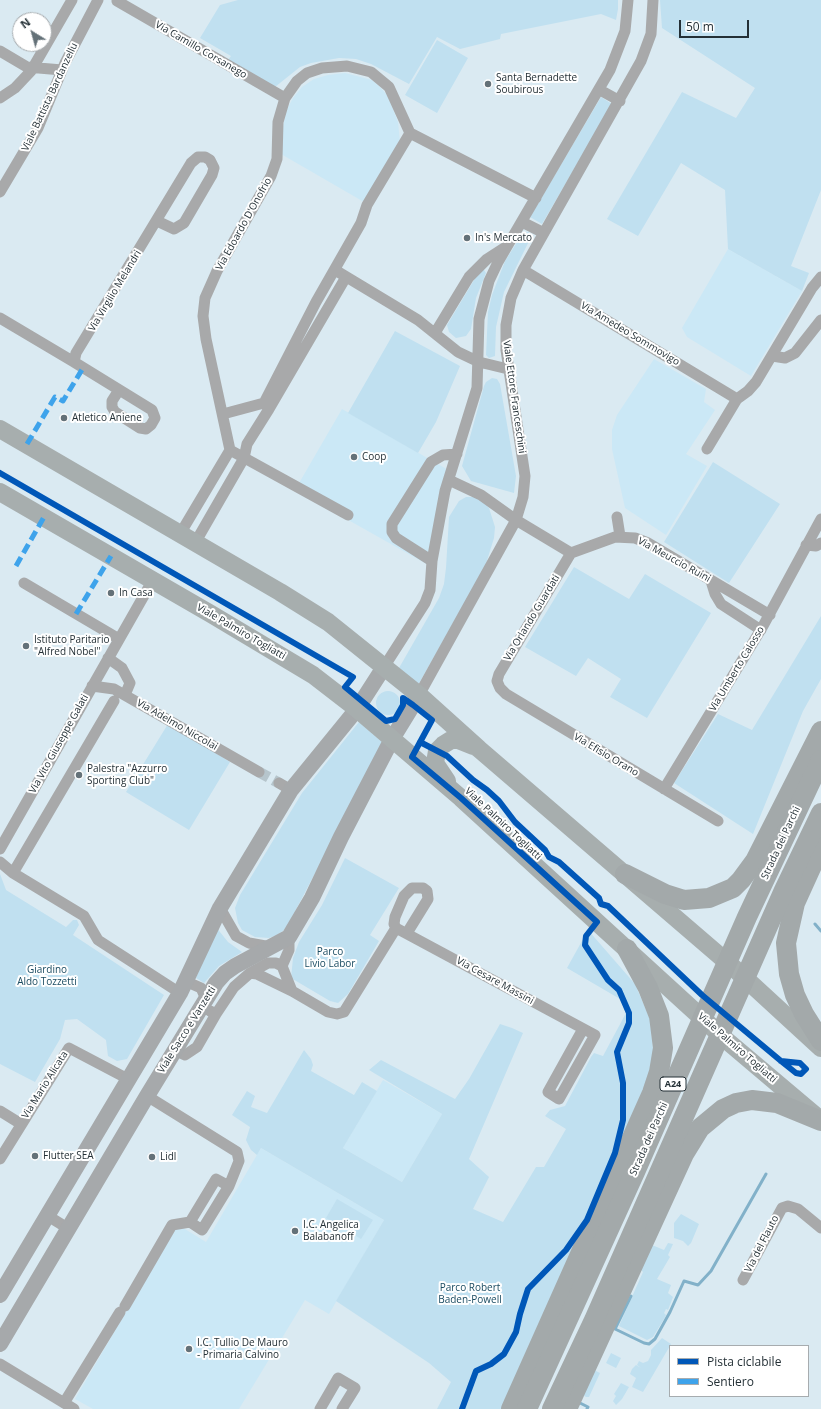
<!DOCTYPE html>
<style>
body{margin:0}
#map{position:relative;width:821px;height:1409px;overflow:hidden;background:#daeaf2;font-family:"Open Sans",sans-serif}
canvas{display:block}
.legend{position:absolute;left:669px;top:1345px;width:140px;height:52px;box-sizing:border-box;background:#fff;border:1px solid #a7acaf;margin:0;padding:5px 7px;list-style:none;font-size:12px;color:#243036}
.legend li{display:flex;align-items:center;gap:8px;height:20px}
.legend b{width:20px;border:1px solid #a7acaf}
.north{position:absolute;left:12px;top:12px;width:40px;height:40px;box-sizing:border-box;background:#fff;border:1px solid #a7acaf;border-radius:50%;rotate:323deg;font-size:11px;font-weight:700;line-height:16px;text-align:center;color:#243036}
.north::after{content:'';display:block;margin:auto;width:14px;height:18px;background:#647178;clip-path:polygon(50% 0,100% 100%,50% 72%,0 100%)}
.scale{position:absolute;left:679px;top:20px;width:70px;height:18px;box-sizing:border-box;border:2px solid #243036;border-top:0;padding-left:5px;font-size:12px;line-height:14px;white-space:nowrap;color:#243036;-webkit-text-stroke:3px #fff;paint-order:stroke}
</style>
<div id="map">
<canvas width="821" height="1409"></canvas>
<ul class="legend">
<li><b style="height:5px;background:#0057b8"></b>Pista ciclabile</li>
<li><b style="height:5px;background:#3ea3eb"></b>Sentiero</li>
</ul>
<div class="north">N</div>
<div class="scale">50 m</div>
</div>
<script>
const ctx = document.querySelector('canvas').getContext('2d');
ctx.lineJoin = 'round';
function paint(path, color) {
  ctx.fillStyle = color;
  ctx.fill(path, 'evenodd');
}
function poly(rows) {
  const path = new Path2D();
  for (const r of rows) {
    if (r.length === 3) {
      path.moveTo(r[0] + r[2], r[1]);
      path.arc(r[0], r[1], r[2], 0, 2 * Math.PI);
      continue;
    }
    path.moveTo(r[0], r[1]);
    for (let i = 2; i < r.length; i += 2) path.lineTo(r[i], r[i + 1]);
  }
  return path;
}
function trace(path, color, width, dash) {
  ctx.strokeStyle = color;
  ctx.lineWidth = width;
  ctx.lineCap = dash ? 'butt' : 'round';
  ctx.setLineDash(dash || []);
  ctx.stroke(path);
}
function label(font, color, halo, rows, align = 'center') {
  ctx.font = font + ' "Open Sans",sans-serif';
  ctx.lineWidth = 4;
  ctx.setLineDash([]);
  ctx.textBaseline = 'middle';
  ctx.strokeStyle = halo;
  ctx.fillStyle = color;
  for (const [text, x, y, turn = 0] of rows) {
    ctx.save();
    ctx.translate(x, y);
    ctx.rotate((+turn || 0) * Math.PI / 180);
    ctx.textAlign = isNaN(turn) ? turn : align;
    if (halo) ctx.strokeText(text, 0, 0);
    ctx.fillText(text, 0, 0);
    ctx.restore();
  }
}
paint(poly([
 [345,73,372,80,380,87,388,96,398,122,400,142,364,202,281,154,283,127,286,111,293,98,302,87,314,79,328,75],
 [728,249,802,291,751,376,687,337,682,328],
 [654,359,706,389,704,402,715,410,686,454,707,466,666,535,625,508,612,449,612,430,617,415],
 [342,409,450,471,430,566,295,490],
 [383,1080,442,1114,402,1182,343,1148],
 [261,1148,384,1220,329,1314,305,1300,239,1409,93,1409,75,1399,175,1228,180,1226,206,1242]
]), '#cbe8f6');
paint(poly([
 [238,0,618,0,618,9,616,20,601,14,501,34,500,39,460,49,437,37,409,84,371,64,356,59,339,58,311,63,300,67,275,87,228,60,231,56,200,38,220,5],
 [660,0,821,0,821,190,791,266,809,273,802,291,728,249,725,190,681,163,638,236,607,219,682,92,736,118,755,88,662,28],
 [437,40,468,58,437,113,405,95],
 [601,97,612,104,542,224,530,217],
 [528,232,532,235,504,292,496,327,495,356,489,358,486,355,488,312,492,295,505,261,521,236],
 [480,270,484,270,486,273,476,298,471,329,466,336,456,338,449,332,447,325],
 [395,331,460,366,436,422,418,453,348,413],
 [492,378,497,379,500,384,516,476,514,493,471,481,462,466,484,386,486,382],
 [713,462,780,504,729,583,664,542],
 [466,497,474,497,483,501,489,508,495,527,494,538,485,567,418,685,399,668,439,598,444,584,446,568,449,517,459,501],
 [574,567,629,599,645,574,711,613,647,718,610,697,621,679,588,658,576,676,525,647],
 [821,616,821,679,803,711,753,834,674,783,718,714,752,730],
 [388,703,12],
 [359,722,383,743,289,923,284,930,277,935,269,938,255,937,242,930,238,923,235,908,240,895,302,793],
 [168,724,230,762,189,830,126,792],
 [345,858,399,888,370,935,379,941,348,994,338,1003,330,1001,291,978,293,958,299,942,322,905],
 [0,874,6,890,66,927,73,920,77,920,79,925,73,935,164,995,127,1059,117,1061,108,1056,106,1040,77,1019,65,1020,60,1039,35,1082,0,1064],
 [216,927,228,942,242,952,219,966,204,983,196,978],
 [588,930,635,984,650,1019,654,1060,644,1102,505,1409,437,1409,451,1382,429,1363,336,1301,384,1220,261,1148,257,1155,251,1150,246,1140,250,1127,232,1115,247,1091,255,1096,251,1107,267,1113,304,1050,311,1059,313,1065,311,1071,354,1095,362,1082,377,1091,343,1148,402,1182,442,1114,369,1070,381,1060,455,1099,469,1079,500,1024,512,1028,523,1033,469,1159,489,1177,473,1209,503,1222,536,1167,544,1167,566,1129,545,1116,550,1110,565,1106,591,1057,594,1053,603,1056,626,1013,620,999,567,968],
 [337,1199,373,1220,361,1239,326,1218],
 [681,1214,699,1224,691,1243,688,1246,683,1241,674,1238,674,1223],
 [668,1243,673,1244,668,1255,670,1257,657,1279,671,1285,668,1293,673,1297,668,1310,666,1309,664,1313,666,1315,664,1319,653,1337,647,1340,619,1326,643,1272,641,1270,652,1245,664,1250],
 [662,1338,671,1344,643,1392,632,1387,636,1378,630,1374,632,1369,636,1365,641,1368,637,1365,639,1361,643,1363,648,1361,651,1355,651,1350],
 [611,1353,621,1358,616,1368,606,1363],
 [594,1370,600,1373,589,1397,586,1397,583,1395],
 [621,1383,629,1387,622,1399,616,1405,613,1401,616,1396,614,1394]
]), '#c0e0f0');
trace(poly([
 [815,924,821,931],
 [613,1328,644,1343,649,1344,655,1339,670,1312,684,1281,698,1285,711,1271,766,1174],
 [615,1329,631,1296],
 [580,1403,588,1407,587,1409]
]), '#82b1c9', 3);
trace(poly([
 [259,772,279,783]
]), '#b6c5cc', 11, [11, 5.5]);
trace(poly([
 [117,1,285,98],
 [0,51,27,67,62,70],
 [600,90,620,101],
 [0,98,15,88,31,71,72,0],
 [410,133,536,198],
 [0,192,38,128,65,63,98,0],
 [522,222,544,233],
 [335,270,418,320,458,352,479,362,508,369],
 [523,270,737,399,748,391,756,382,812,288,821,277],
 [0,318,74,362,76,353,191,163,198,157,205,157,210,160,214,168,212,175,184,223,174,229,157,221],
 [435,333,469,277,487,259,504,248],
 [772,356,785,358,795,353,821,320],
 [74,362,152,410,155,418,151,425,146,429,140,428,115,412,112,407,112,401,119,390],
 [269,409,346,277],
 [707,449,737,399],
 [230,450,348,515],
 [449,480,481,495,516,520,571,553,615,537,635,538,648,543,770,615],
 [617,517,620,536],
 [180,534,230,450,206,339,203,316,205,298,217,271,271,176,277,159,278,122,285,98,297,81,307,73,322,68,347,66,371,72,389,87,410,133,367,205,361,223,316,302,264,403,223,414],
 [195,543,244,458,247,444,269,409,264,403],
 [806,545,816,546,821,543],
 [571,553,499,674,497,681,500,688,506,694,718,821],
 [432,561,396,538,392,532,392,524,431,462,443,455,457,454],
 [711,581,715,594,721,604,761,630],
 [24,583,119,639],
 [108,658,122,668,130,683,125,695],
 [384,667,425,603,430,590,432,561,445,491,477,388,479,319,489,281,498,262,610,70,625,31,628,0],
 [92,686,114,689,259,772],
 [419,695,516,520,523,497,525,476,506,350,506,325,511,298,523,270,641,61,651,34,653,0],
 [279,783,291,790],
 [664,789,763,626,821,519],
 [0,849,150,585],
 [0,862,13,873,84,916,98,940,180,993],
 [13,873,114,701],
 [220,908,236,936,249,943,271,947],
 [396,928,394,924,395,917,404,896,412,888,423,888,427,891,428,899,407,933],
 [250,973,257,974,292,991,282,966,289,950,289,937],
 [185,981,201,988,206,999],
 [292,991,328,1012,337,1014,344,1012,396,928,595,1035,559,1099,548,1092,583,1029],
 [216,1014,234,987,250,973,268,963,276,963,282,966],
 [176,1051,185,1055,197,1047,216,1014,210,1011],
 [147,1096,237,1152,239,1161,229,1186],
 [0,1111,21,1124],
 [0,1159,69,1048,128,1079],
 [48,1216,69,1229],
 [743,1280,782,1208,788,1206,798,1209,821,1228],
 [125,1306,172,1225,190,1222,202,1230,229,1186,216,1179,190,1222],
 [0,1364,74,1409],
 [64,1403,120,1312],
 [320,1409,338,1378,355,1388,342,1409]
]), '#a8a9aa', 11);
trace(poly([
 [0,1295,180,993,220,908,291,790,357,709,384,667],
 [0,1344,147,1096,216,983,225,973,235,966,289,937,312,898,341,837,392,739,419,695]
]), '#a6a9ab', 16);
trace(poly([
 [0,429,280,592,328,622,419,695,479,749,735,969,821,1048],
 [0,492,211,614,313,675,357,709,461,798,726,1040,817,1117],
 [447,781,435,763,437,751,443,745,451,740,458,740,473,746]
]), '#a7aeae', 18);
trace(poly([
 [821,846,795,903,786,943,789,974,795,995,804,1014,821,1041],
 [625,874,665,894,684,900,709,898,733,888,741,880,755,861,821,731],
 [511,1409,652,1093,659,1072,663,1048,659,1016,648,988,627,949],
 [567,1409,684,1154,700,1128,723,1109,736,1103,752,1100,777,1103,821,1121]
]), '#a3a9aa', 20);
trace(poly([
 [527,1409,635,1172,747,917,821,760],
 [552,1409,594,1320,784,890,821,813]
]), '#a3a9aa', 20);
trace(poly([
 [27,444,55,397,63,401,83,368],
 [16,566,44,517],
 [76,614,111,556]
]), '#3ea3eb', 5, [10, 5]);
trace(poly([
 [0,473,353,677,345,687,386,721,395,719,403,705,403,698,413,705,432,720,412,757,461,798,597,922,586,936,585,945,608,980,619,990,629,1013,629,1023,617,1052,623,1083,623,1120,615,1153,587,1220,566,1250,528,1289,520,1314,516,1332,504,1354,491,1364,476,1371,462,1409],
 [420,742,447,756,473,780,487,790,499,801,515,822,545,850,549,857,559,862,599,898,601,904,608,906,702,995,781,1061,796,1073,801,1074,806,1069,800,1063,781,1061]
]), '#0057b8', 6);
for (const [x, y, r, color] of [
 [488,84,4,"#647178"],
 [467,238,4,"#647178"],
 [64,418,4,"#647178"],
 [354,457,4,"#647178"],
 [111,593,4,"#647178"],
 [26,646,4,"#647178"],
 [79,775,4,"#647178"],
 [35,1156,4,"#647178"],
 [152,1157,4,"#647178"],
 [295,1231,4,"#647178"],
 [189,1349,4,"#647178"]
]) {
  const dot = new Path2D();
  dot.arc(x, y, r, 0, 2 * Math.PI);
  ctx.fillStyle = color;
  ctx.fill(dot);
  trace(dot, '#fff', 1.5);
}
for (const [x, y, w] of [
 [673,1084,26]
]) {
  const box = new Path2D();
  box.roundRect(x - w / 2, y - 7, w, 14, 3);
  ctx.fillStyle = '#fff';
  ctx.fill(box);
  trace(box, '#243036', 1);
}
label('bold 9px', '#243036', null, [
 ["A24",673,1084]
]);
label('10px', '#243036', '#fff', [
 ["Via Camillo Corsanego",201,50,30],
 ["Viale Battista Bardanzellu",50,97,-65],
 ["Via Edoardo D'Onofrio",244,224,-61],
 ["Via Virgilio Melandri",115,291,-59],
 ["Via Amedeo Sommovigo",630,334,31],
 ["Viale Ettore Franceschini",514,397,82],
 ["Via Meuccio Ruini",674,560,29],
 ["Via Orlando Guardati",532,618,-59],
 ["Viale Palmiro Togliatti",241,632,30],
 ["Via Umberto Calosso",737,669,-59],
 ["Via Adelmo Niccolai",177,725,30],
 ["Via Vito Giuseppe Galati",59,744,-61],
 ["Via Efisio Orano",606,755,31],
 ["Viale Palmiro Togliatti",503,824,43],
 ["Strada dei Parchi",781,843,-65],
 ["Via Cesare Massini",495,981,29],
 ["Viale Sacco e Vanzetti",187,1030,-58],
 ["Viale Palmiro Togliatti",737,1048,41],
 ["Via Mario Alicata",45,1085,-58],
 ["Strada dei Parchi",649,1139,-66],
 ["Via del Flauto",762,1244,-63]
]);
label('10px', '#243036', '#fff', [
 ["Santa Bernadette",496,78],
 ["Soubirous",496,90],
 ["In's Mercato",475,238],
 ["Atletico Aniene",72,418],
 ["Coop",362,457],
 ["In Casa",119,593],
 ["Istituto Paritario",34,640],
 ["\"Alfred Nobel\"",34,652],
 ["Palestra \"Azzurro",87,769],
 ["Sporting Club\"",87,781],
 ["Flutter SEA",43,1156],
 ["Lidl",160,1157],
 ["I.C. Angelica",303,1225],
 ["Balabanoff",303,1237],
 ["I.C. Tullio De Mauro",197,1343],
 ["- Primaria Calvino",197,1355]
], 'left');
label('10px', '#1a4b61', '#fff', [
 ["Parco",330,952],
 ["Livio Labor",330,964],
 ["Giardino",47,970],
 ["Aldo Tozzetti",47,982],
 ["Parco Robert",470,1288],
 ["Baden-Powell",470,1300]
]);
</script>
